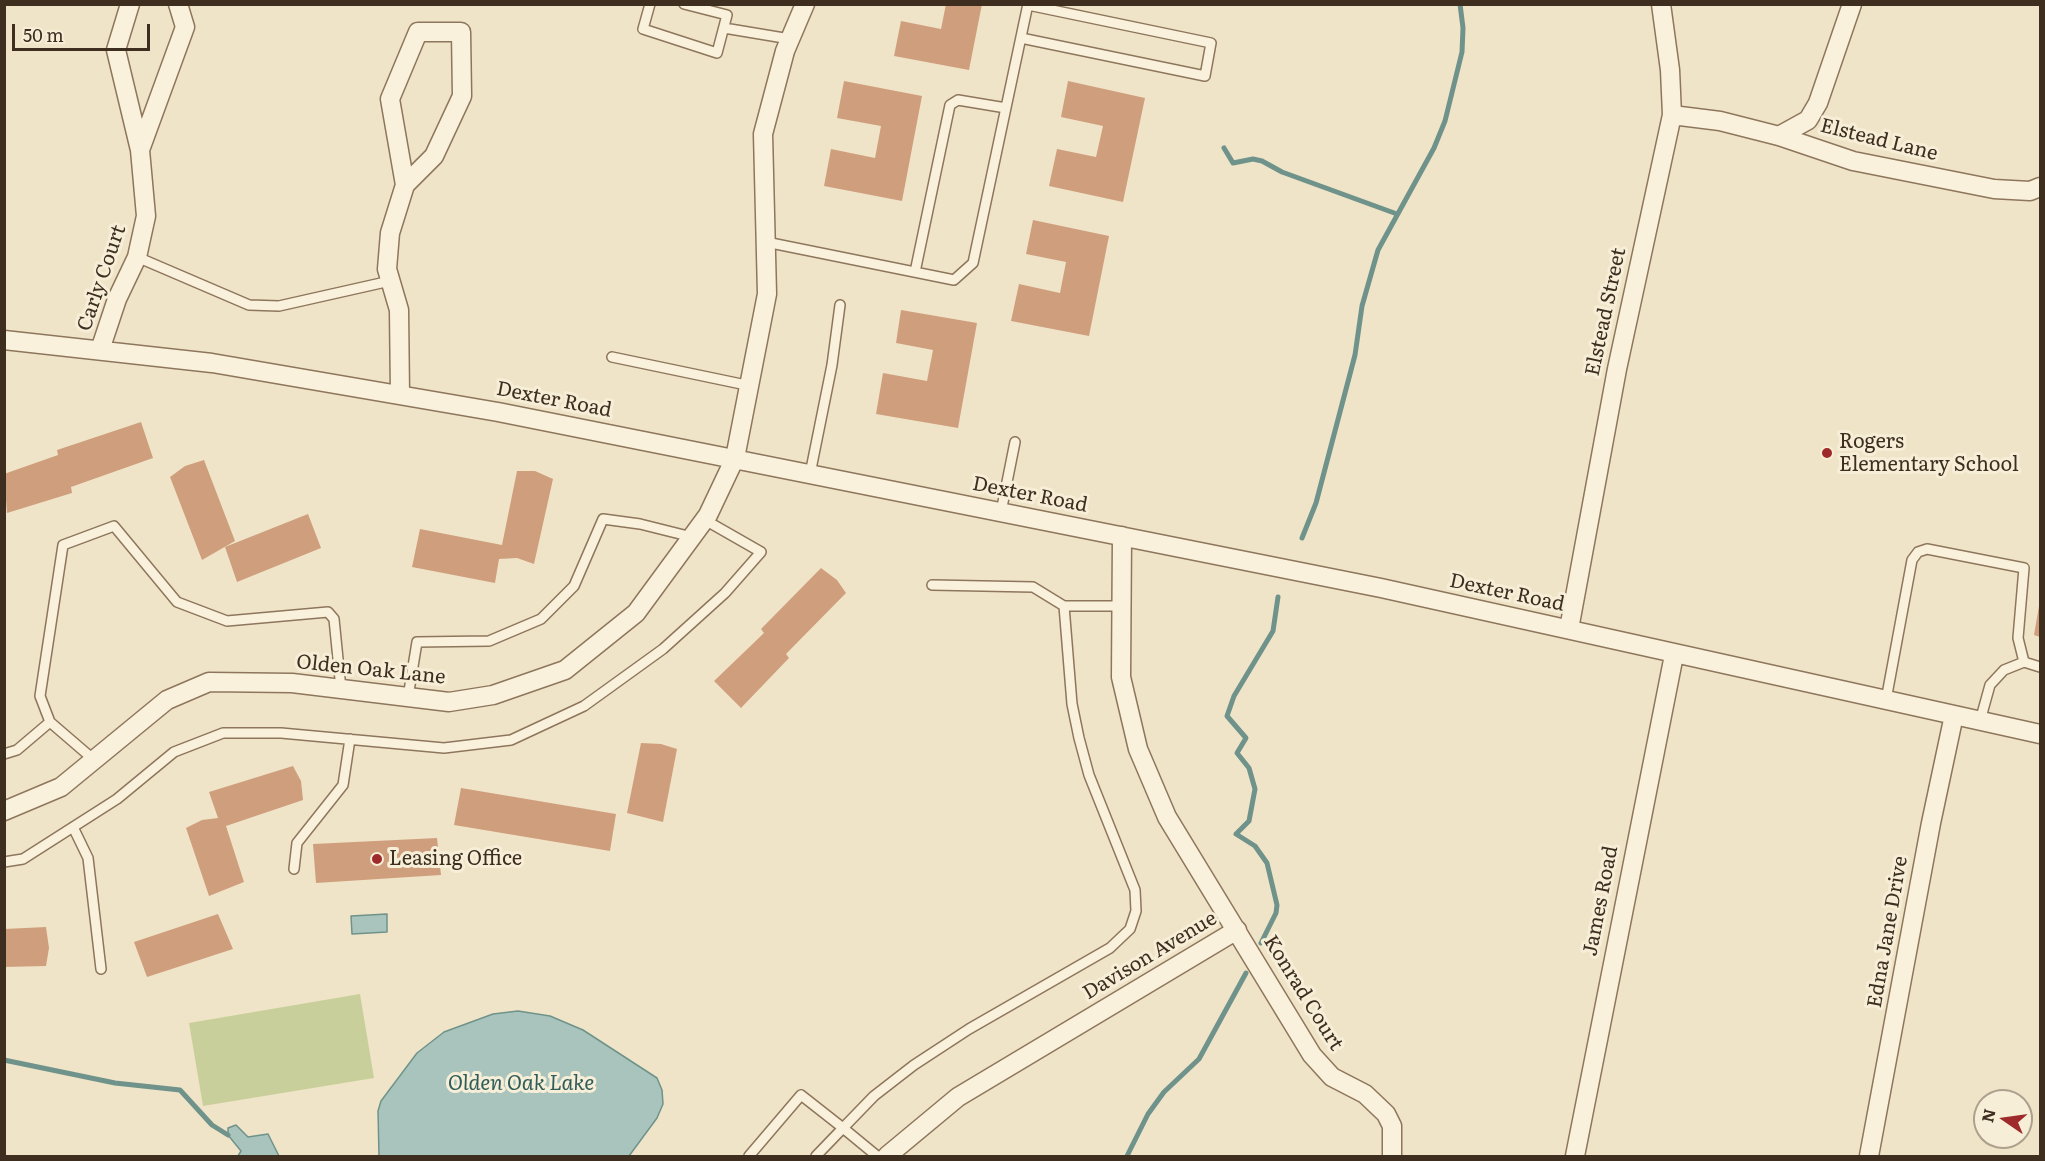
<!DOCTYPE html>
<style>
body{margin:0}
#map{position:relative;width:2045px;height:1161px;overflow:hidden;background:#f0e4c8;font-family:Literata,serif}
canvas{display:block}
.frame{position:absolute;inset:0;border:6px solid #3d2e20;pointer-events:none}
.north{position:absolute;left:1973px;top:1089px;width:60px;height:60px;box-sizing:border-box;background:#f7eed8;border:2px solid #ada18e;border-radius:50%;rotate:283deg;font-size:16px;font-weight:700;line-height:24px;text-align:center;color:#3d2e20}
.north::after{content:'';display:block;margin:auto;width:21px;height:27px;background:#9e2a2b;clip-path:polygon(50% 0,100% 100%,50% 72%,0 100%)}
.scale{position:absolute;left:12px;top:24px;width:138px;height:27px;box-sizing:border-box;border:3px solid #3d2e20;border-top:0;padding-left:8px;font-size:18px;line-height:21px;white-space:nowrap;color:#3d2e20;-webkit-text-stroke:4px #f7eed8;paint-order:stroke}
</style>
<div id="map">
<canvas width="2045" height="1161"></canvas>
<div class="frame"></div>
<div class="north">N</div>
<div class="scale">50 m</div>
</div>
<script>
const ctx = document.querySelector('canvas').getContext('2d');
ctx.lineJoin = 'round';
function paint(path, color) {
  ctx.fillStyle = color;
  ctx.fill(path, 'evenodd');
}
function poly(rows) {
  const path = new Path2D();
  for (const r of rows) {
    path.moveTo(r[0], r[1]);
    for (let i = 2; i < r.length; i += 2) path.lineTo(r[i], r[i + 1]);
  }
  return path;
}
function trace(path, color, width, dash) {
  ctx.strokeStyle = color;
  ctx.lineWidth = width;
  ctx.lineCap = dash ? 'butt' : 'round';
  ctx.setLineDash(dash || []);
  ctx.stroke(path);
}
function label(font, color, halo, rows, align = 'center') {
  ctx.font = font + ' Literata,serif';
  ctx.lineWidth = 6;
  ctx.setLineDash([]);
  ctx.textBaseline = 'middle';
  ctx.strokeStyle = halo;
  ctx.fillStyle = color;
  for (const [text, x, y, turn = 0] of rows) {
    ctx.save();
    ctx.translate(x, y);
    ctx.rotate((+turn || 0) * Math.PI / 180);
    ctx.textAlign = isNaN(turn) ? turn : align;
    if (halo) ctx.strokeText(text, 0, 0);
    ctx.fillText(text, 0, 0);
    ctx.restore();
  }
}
paint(poly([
 [360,994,374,1078,203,1106,189,1023]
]), '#c9cf9b');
const water = poly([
 [387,914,387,932,352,934,351,916,387,914],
 [518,1011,550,1016,583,1030,657,1078,662,1090,663,1104,657,1118,629,1156,379,1156,378,1111,381,1101,417,1053,444,1032,493,1014,518,1011],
 [236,1125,248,1137,268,1134,279,1156,238,1156,241,1151,228,1135,228,1128,236,1125]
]);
paint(water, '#a9c4bc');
trace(water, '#6f938a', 1.5);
trace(poly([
 [1224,148,1233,163,1253,159,1262,161,1282,172,1397,214],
 [1302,538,1316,503,1355,355,1362,306,1378,250,1434,148,1445,121,1462,52,1463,28,1460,4],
 [1261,943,1276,913,1277,905,1267,863,1255,846,1236,834,1249,821,1255,789,1249,768,1237,753,1246,738,1227,716,1234,696,1273,631,1278,597],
 [4,1060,115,1083,180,1090,212,1125,228,1135],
 [1127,1156,1148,1114,1164,1092,1199,1059,1246,973]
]), '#6f938a', 5);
paint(poly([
 [946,4,982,4,969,70,894,56,901,21,941,29],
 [844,81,922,96,902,201,824,186,831,149,875,158,881,126,837,118],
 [1068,81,1145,98,1123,202,1049,186,1057,149,1096,157,1103,126,1061,117],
 [1033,220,1109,236,1089,336,1011,321,1019,284,1060,293,1066,262,1026,254],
 [901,310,977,323,958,428,876,414,883,373,927,381,933,350,896,343],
 [141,422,153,458,71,487,72,493,7,513,4,474,58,455,57,450],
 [204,460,235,541,202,560,170,477,185,466],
 [517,471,535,471,553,479,534,564,517,558,499,559,495,583,412,567,420,529,502,545],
 [308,514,321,548,237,582,225,547],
 [821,568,837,580,846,593,786,654,789,658,741,708,714,681,764,633,761,629],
 [2039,606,2040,606,2040,637,2034,635],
 [641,743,661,744,677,749,663,822,627,813],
 [293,766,301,781,303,800,226,826,244,882,209,896,186,828,202,820,218,818,209,792],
 [461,788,616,814,610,851,454,825],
 [437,838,441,875,316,883,313,844],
 [218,914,233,949,147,977,134,942],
 [46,927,49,948,46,966,4,967,4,929]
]), '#cf9f7d');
const lane = poly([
 [650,4,643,29,717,53,727,15,684,4],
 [724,28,790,39],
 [1021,38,1205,76,1211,43,1028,5],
 [766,242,954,280,973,263,1028,4],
 [137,257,249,305,279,306,390,281],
 [915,272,950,105,958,100,1006,108],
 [612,357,751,386],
 [810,474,832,365,840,305],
 [1001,512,1015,442],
 [932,585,1033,587,1064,606],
 [408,697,417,642,489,641,541,619,574,586,603,519,640,524,692,537],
 [1886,700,1912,560,1918,552,1927,549,2024,568,2018,638,2024,662,2040,667],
 [1980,721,1990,685,2004,670,2024,662],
 [50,722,93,759],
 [4,754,17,750,50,722,40,696,63,545,114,526,177,602,227,621,328,612,334,619,341,689],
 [73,827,88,858,101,969],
 [4,862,23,859,117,799,174,752,223,733,281,733,444,748,511,740,584,706,663,649,725,593,761,552,705,520],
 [294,869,297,843,343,785,350,739],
 [749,1156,801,1095,843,1128,816,1156],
 [877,1156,843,1128,874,1096,914,1065,969,1029,1110,948,1130,929,1136,911,1135,890,1089,775,1079,738,1072,704,1064,606,1121,606]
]);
const street = poly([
 [1672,115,1720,121,1779,136,1853,161,1994,189,2030,191,2040,187],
 [1779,136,1808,120,1818,103,1852,4],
 [140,150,185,27,178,4],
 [4,340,212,363,498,412,1381,588,2040,734],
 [100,350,117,299,137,257,146,216,140,150,116,50,130,4],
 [400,395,399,310,387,269,390,233,405,185,434,156,462,96,461,32,418,32,390,99,405,185],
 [1122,536,1121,677,1138,749,1167,817,1312,1055,1332,1077,1365,1094,1386,1114,1392,1126,1392,1156],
 [1569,629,1617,369,1672,115,1670,70,1661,4],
 [4,811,61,787,167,700,209,682,292,683,449,702,493,695,565,670,636,613,708,515,735,458,767,294,763,134,785,51,805,4],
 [887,1156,958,1097,1237,930],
 [1575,1156,1674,655],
 [1869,1156,1931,823,1954,715]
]);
trace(lane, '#8d765c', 12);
trace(street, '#8d765c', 21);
trace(lane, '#faf1dc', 9);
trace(street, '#faf1dc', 18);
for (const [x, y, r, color] of [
 [1827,453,6,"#9e2a2b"],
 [377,859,6,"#9e2a2b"]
]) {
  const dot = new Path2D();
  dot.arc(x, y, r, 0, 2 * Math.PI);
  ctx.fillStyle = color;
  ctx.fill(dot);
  trace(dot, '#f7eed8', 2);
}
label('20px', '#3d2e20', '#f7eed8', [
 ["Elstead Lane",1879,140,14],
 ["Carly Court",102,278,-71],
 ["Elstead Street",1606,312,-78],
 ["Dexter Road",554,400,11],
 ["Dexter Road",1030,495,11],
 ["Dexter Road",1507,593,12],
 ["Olden Oak Lane",371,670,6],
 ["James Road",1601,901,-79],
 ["Edna Jane Drive",1888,932,-80],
 ["Davison Avenue",1150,956,-31],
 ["Konrad Court",1303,993,58]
]);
label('20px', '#3d2e20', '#f7eed8', [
 ["Rogers",1839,442],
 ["Elementary School",1839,465],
 ["Leasing Office",389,859]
], 'left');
label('italic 21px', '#2f5d5a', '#f7eed8', [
 ["Olden Oak Lake",521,1084]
]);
</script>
